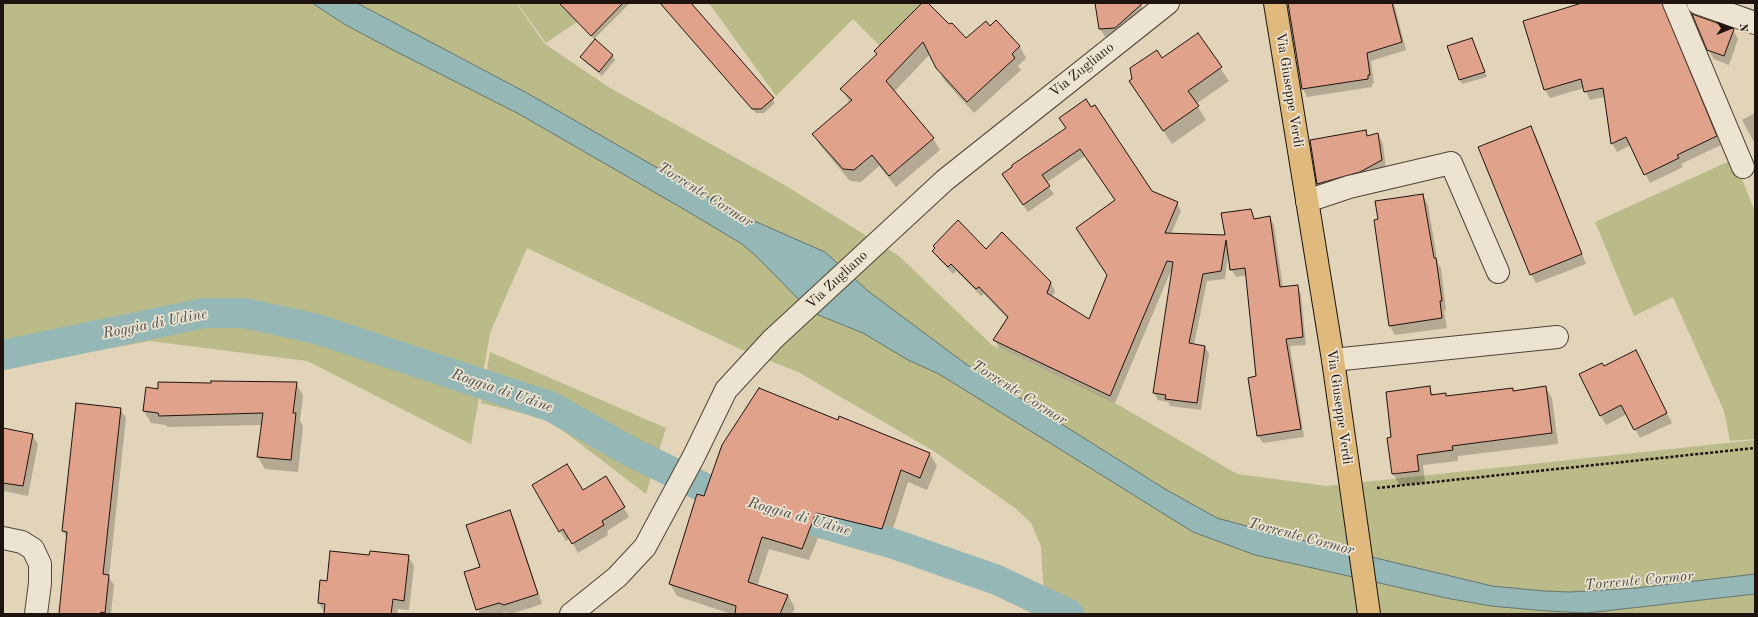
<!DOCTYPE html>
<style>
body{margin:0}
#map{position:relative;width:1758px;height:617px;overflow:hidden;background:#e1d4b8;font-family:"Old Standard TT",serif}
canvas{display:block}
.frame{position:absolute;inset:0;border:4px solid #1e130e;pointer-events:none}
.north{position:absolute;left:1710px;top:8px;width:40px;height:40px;-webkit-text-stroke:3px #ece3d1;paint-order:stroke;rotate:89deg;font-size:11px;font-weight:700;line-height:16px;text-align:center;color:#1e130e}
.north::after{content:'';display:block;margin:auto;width:14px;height:18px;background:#1e130e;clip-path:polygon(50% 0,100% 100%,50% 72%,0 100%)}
</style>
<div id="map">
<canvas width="1758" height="617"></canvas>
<div class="frame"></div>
<div class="north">N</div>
</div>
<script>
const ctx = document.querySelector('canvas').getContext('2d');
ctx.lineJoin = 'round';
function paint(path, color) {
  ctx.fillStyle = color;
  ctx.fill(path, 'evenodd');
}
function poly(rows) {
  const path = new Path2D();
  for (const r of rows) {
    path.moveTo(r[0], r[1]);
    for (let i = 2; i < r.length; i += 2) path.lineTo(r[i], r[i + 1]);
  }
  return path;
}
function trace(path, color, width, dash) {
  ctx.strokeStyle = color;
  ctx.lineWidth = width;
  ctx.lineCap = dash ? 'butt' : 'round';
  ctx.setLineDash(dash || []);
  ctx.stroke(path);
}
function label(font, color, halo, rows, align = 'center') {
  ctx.font = font + ' "Old Standard TT",serif';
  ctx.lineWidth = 3.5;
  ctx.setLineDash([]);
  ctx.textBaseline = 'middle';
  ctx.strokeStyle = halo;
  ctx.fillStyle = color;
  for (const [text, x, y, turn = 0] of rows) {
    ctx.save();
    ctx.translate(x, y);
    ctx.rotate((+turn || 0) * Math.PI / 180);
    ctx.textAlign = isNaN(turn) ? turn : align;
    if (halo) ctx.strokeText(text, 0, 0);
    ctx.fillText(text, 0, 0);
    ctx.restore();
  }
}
paint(poly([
 [3,3,516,3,545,44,610,88,783,184,899,256,992,345,1110,400,1237,474,1327,486,1755,440,1755,614,1045,614,1041,546,1031,523,1015,508,935,452,798,372,740,349,527,248,490,333,471,444,307,361,150,341,3,368],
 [517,3,605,3,546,43],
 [709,3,924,3,880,46,853,19,776,96],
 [1734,159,1755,212,1755,439,1730,441,1724,411,1673,297,1634,316,1595,222],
 [490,352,666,428,646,494,549,420,481,403]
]), '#babb89');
const water = poly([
 [312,3,357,3,527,93,736,213,825,252,868,291,966,364,1165,489,1217,518,1272,533,1492,586,1544,591,1570,592,1636,588,1755,574,1755,594,1587,613,1547,611,1491,606,1446,598,1255,555,1193,532,939,374,908,360,863,333,811,312,757,257,742,244,687,211,519,114,389,48,344,24,312,3]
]);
paint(water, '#95b7b5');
trace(water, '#657572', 1);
paint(poly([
 [584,3,630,3,594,39,612,55,615,60,602,76,584,61,581,57,595,40,572,15],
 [660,3,689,3,775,103,764,113,756,113],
 [923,3,927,3,949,26,966,40,990,27,996,22,1020,47,1026,58,1018,66,1021,70,974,113,944,80,930,54,894,92,933,138,940,150,896,187,879,166,861,182,850,181,820,145,814,134,850,103,842,89,877,55,875,51],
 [1096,3,1141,3,1144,17,1120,37,1106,38,1100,29],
 [1289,3,1394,3,1406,50,1371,61,1374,83,1372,84,1372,87,1307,97,1303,89],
 [1585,3,1670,3,1666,10,1667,18,1721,145,1681,164,1683,167,1650,183,1631,145,1617,152,1612,143,1605,97,1590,100,1584,88,1550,98,1545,90],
 [1733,30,1738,39,1729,65,1714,59,1708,50],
 [1198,35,1229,81,1196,104,1206,120,1172,144,1130,81],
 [1474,43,1487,77,1462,84,1460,79],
 [1755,113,1755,144,1742,120],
 [1530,127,1536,136,1586,264,1536,283,1531,274],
 [1067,128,1152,192,1177,203,1181,211,1171,234,1226,236,1250,210,1255,220,1270,217,1274,225,1283,288,1297,286,1301,294,1306,345,1290,346,1304,437,1263,443,1258,436,1257,377,1247,275,1236,277,1231,269,1228,254,1225,279,1207,281,1194,345,1205,347,1209,354,1201,410,1170,406,1168,402,1158,400,1154,393,1173,266,1115,403,999,348,995,340,1008,319,984,294,981,296,956,271,953,274,938,258,933,251,986,250,1051,283,1055,291,1052,297,1090,320,1108,275,1116,201,1085,156,1046,183,1054,194,1028,212,1008,182],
 [1366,132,1368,136,1378,134,1383,144,1386,170,1324,193,1318,184,1311,141],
 [1423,195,1428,205,1438,264,1441,268,1446,310,1444,311,1447,328,1395,335,1390,326,1379,220],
 [1641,361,1672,423,1640,438,1627,414,1606,425,1601,416,1604,367],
 [296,383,303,395,300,421,303,426,298,472,265,469,258,457,262,425,167,427,166,425,151,423,144,411,159,390],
 [1429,388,1434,396,1445,395,1447,397,1512,389,1514,392,1546,388,1552,398,1558,444,1458,456,1458,461,1423,465,1425,482,1400,485,1393,474,1389,439,1392,438],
 [120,409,126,418,109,577,114,585,111,614,60,614,67,538,63,531],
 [840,417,930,454,937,466,927,490,908,482,889,541,823,525,809,560,769,549,757,586,788,595,795,608,792,614,731,614,677,596,670,584,704,497,838,421],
 [3,429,32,434,38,444,28,496,3,491],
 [606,477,629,517,607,531,608,535,578,553,570,538,566,541,533,486,582,491],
 [510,512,515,521,542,604,511,614,505,612,498,614,480,614,465,573,481,568],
 [408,556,414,566,409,610,398,609,397,614,325,614,319,603,328,582]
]), '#0003');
trace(poly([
 [3,355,204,313,244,313,317,329,552,407,629,451,713,492,894,544,997,580,1069,614]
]), '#95b7b5', 30);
const building = poly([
 [559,3,623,3,591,36,559,3],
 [660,3,691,3,774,98,761,109,752,109,660,3],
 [922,3,928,3,949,24,952,23,966,38,986,21,990,26,996,20,1020,46,1012,54,1015,58,967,102,936,68,923,42,886,81,934,138,889,176,872,155,854,170,843,169,812,134,852,100,840,89,877,54,874,51,922,3],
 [1095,3,1143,3,1115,28,1099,29,1095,3],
 [1288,3,1392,3,1402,42,1367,53,1370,75,1368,75,1368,79,1302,89,1288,3],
 [1582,3,1662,3,1717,136,1677,155,1679,158,1644,175,1626,137,1611,144,1603,88,1584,92,1581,79,1544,90,1523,21,1582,3],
 [1692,14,1734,29,1724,56,1707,50,1692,14],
 [1198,33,1222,67,1188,91,1199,106,1163,131,1129,81,1132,79,1130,68,1157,50,1162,58,1198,33],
 [1472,38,1485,72,1459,80,1447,46,1472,38],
 [595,39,613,55,599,72,580,57,595,39],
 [1086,99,1091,107,1095,105,1152,191,1178,202,1165,233,1225,235,1221,213,1251,209,1254,219,1270,216,1280,287,1298,285,1303,337,1286,339,1301,429,1257,436,1248,378,1256,376,1245,268,1230,270,1226,240,1221,271,1203,274,1189,343,1205,346,1197,403,1165,399,1166,395,1153,393,1173,262,1167,261,1110,396,993,340,1008,317,979,287,976,289,951,264,948,267,932,251,935,248,933,246,958,220,986,249,1002,232,1051,282,1047,293,1089,319,1107,275,1076,228,1115,200,1080,149,1042,175,1050,186,1023,205,1002,174,1012,167,1012,165,1066,128,1059,118,1086,99],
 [1531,126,1582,254,1530,275,1478,147,1531,126],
 [1366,130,1367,136,1378,133,1382,160,1360,172,1317,184,1310,140,1366,130],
 [1423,194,1434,258,1436,258,1442,301,1440,301,1442,318,1389,326,1374,220,1378,219,1375,201,1423,194],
 [1636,350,1667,413,1634,430,1621,405,1600,416,1579,374,1602,363,1604,366,1636,350],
 [211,381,297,382,293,413,296,413,291,460,257,457,263,413,159,416,158,413,143,411,146,387,158,389,158,382,211,383,211,381],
 [1430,386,1431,395,1446,393,1446,396,1513,388,1513,391,1546,386,1552,433,1452,446,1453,450,1417,455,1419,471,1392,474,1387,438,1391,437,1386,392,1430,386],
 [759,388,838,420,839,416,930,453,920,478,901,470,882,529,816,513,802,549,762,537,748,582,788,595,780,614,735,614,736,606,669,584,697,494,704,496,722,445,759,388],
 [76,403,121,408,103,574,109,575,105,613,101,612,100,614,59,614,67,532,62,531,76,403],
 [3,428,33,434,23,486,3,483,3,428],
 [567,464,583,490,606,476,625,507,602,521,604,525,572,544,563,529,559,532,532,485,567,464],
 [510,510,538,594,504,605,499,603,476,610,464,572,480,567,466,525,510,510],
 [330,551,369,555,370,551,409,555,404,601,393,599,391,614,324,614,325,604,318,603,320,580,327,581,330,551]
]);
paint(building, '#e1a28b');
trace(building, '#1e130e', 1);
const minor = poly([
 [1674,3,1743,167],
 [1698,3,1755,23],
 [1307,201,1349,187,1451,163,1498,272],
 [1333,360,1557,337],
 [3,538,22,542,33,549,40,564,40,583,36,614],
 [571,614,617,577,645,547,694,456,726,390,773,339,945,180,1168,3]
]);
const major = poly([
 [1275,3,1333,360,1369,614]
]);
trace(minor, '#4f4338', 24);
trace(major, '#1e130e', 24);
trace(poly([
 [1377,488,1755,448]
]), '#1e130e', 2.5, [3, 2]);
trace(minor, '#ece3d1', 22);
trace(major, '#e0ba7c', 22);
label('14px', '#1e130e', '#ece3d1', [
 ["Via Zugliano",1082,70,-39],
 ["Via Giuseppe Verdi",1289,90,81],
 ["Via Zugliano",837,280,-43],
 ["Via Giuseppe Verdi",1339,407,82]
]);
label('italic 15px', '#484c48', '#ece3d1', [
 ["Torrente Cormor",705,195,32],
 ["Roggia di Udine",155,324,-11],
 ["Roggia di Udine",502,391,19],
 ["Torrente Cormor",1019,393,32],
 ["Roggia di Udine",799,517,16],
 ["Torrente Cormor",1301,537,15],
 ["Torrente Cormor",1639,581,-5]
]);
</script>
